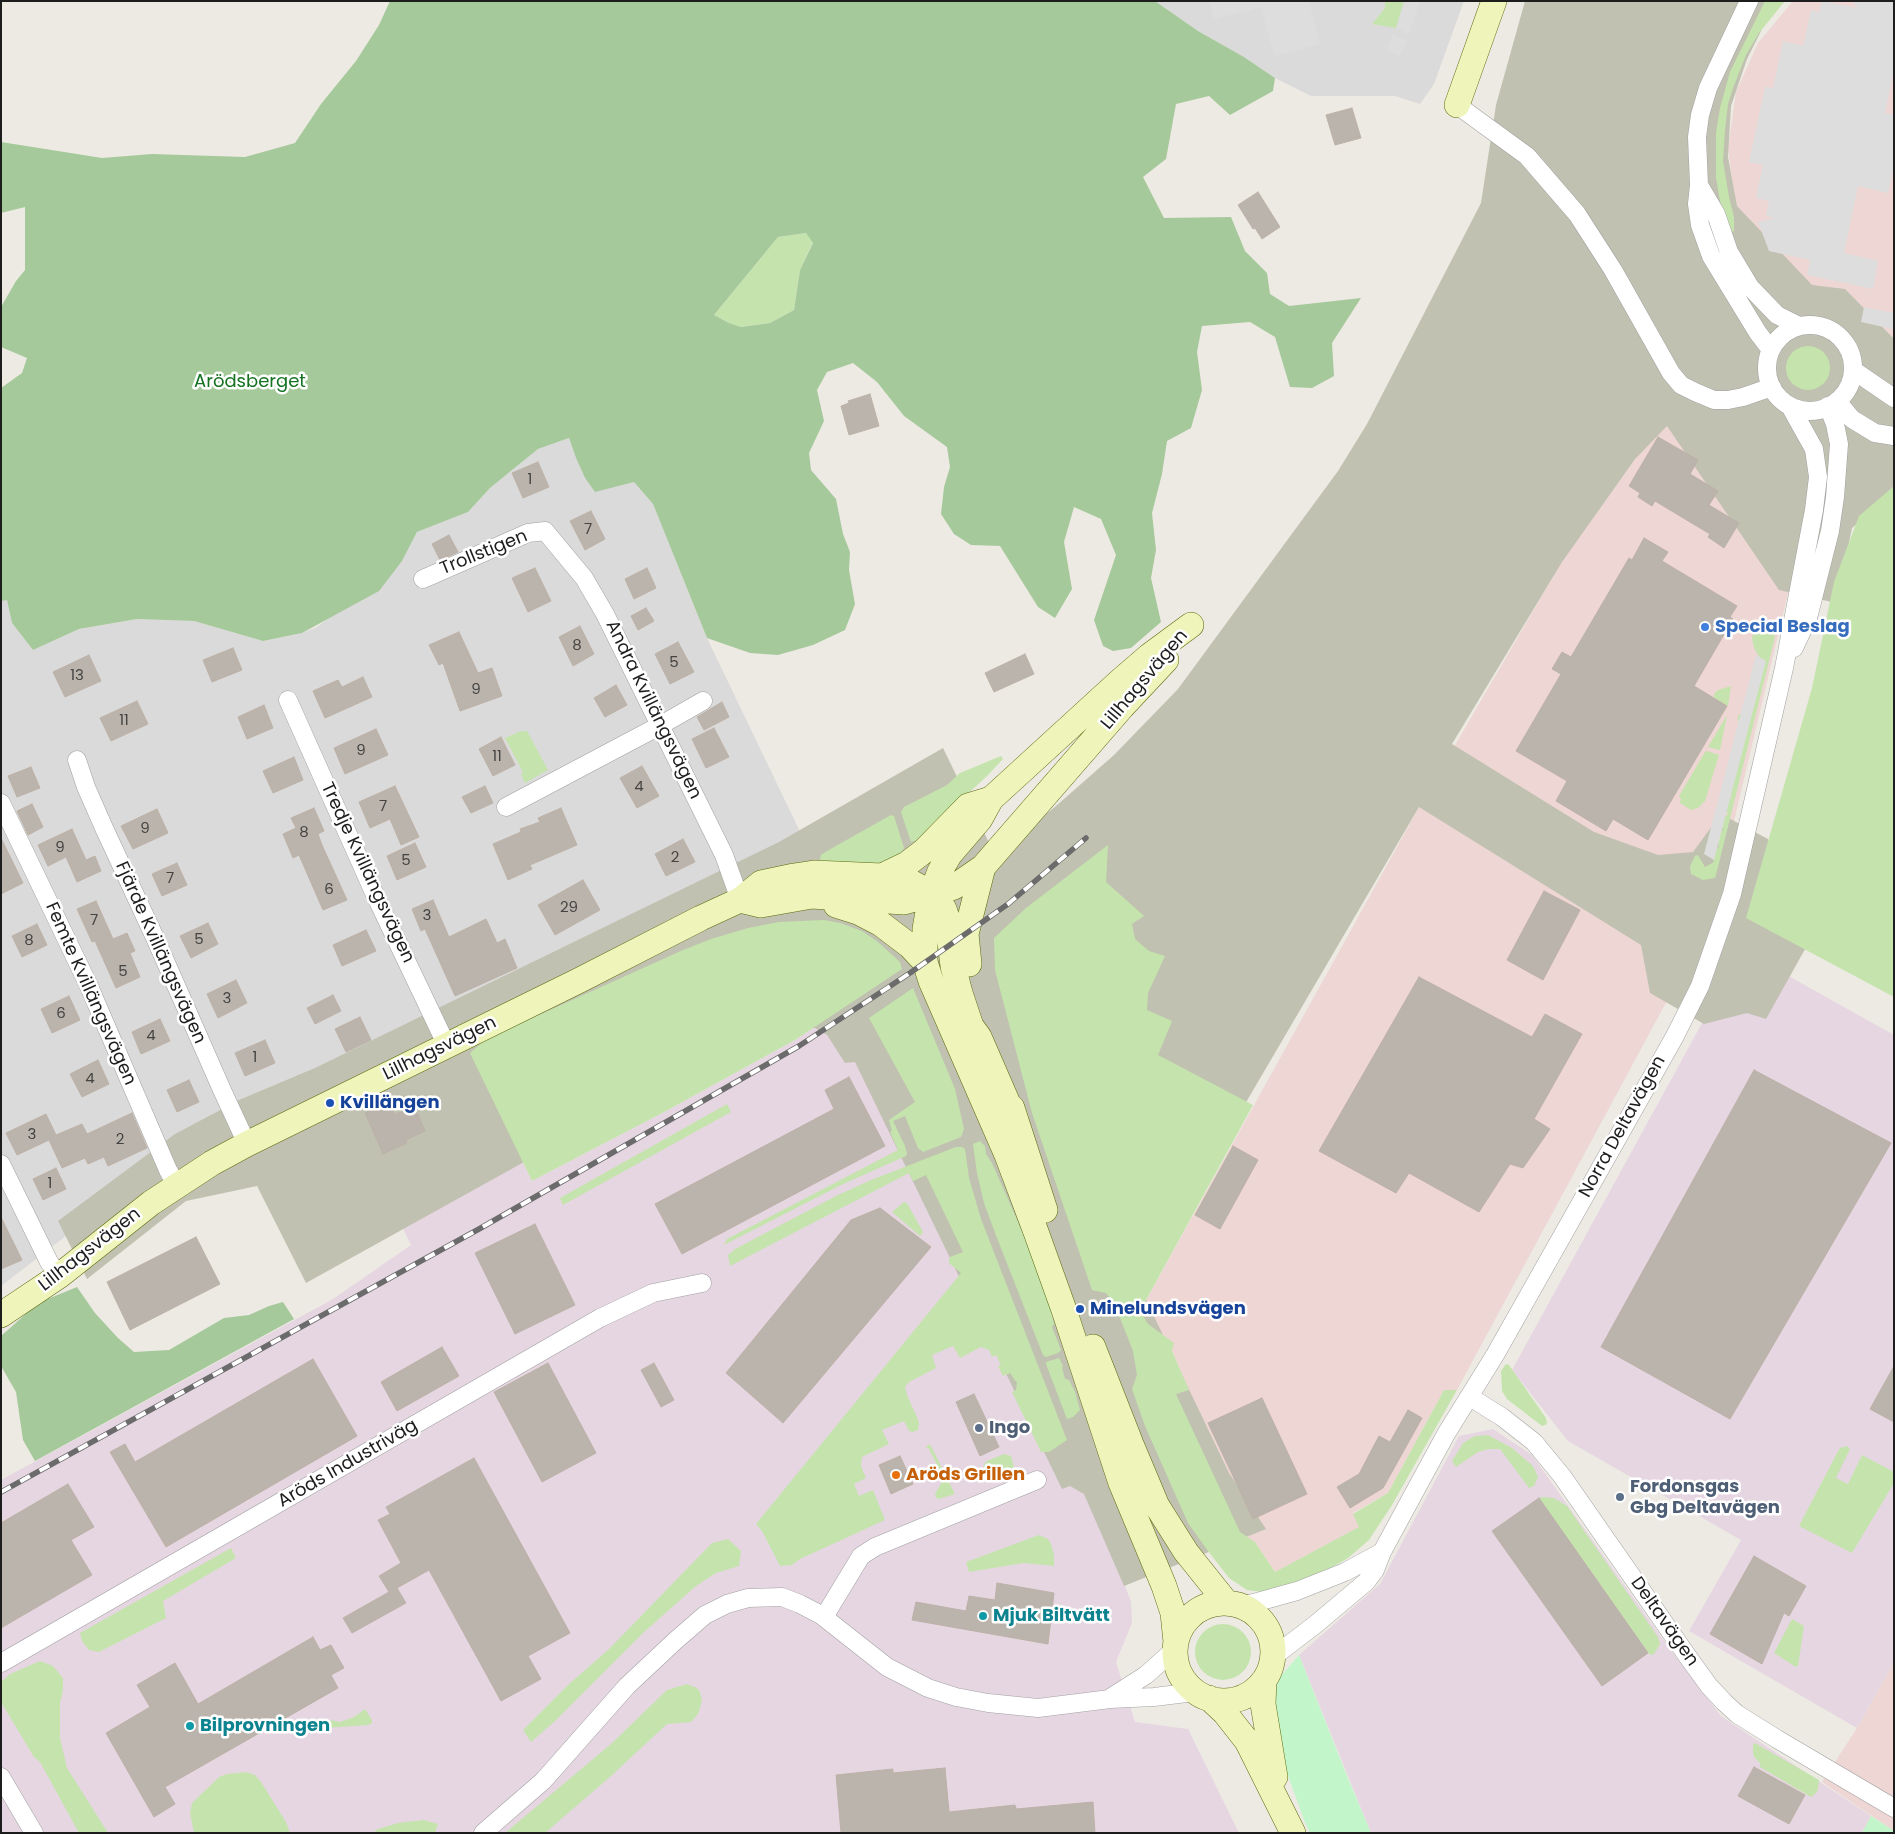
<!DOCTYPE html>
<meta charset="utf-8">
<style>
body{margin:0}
#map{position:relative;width:1895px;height:1834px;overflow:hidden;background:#edeae3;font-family:Poppins,sans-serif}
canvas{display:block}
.frame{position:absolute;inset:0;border:2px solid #1d1d1d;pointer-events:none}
</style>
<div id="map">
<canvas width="1895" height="1834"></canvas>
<div class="frame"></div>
</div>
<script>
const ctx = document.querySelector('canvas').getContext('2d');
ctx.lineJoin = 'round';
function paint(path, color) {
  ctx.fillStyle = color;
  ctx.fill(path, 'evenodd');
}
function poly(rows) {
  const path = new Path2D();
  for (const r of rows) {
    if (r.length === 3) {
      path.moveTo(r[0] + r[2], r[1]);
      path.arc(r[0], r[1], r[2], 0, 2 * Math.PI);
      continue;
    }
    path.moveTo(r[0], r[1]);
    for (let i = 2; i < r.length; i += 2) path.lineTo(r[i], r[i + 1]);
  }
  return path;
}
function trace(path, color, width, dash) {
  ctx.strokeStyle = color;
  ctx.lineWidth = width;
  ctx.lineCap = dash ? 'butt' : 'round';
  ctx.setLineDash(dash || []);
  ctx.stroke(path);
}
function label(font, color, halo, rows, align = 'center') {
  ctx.font = font + ' Poppins,sans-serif';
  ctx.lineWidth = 5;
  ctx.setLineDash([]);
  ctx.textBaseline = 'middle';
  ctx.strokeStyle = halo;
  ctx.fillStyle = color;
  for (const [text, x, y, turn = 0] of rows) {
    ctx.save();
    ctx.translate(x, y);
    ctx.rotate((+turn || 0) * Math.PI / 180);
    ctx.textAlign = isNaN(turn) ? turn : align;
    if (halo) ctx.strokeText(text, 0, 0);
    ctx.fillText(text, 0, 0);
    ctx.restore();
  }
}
paint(poly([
 [1155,1,1464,1,1434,84,1420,104,1395,96,1311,96,1275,78,1244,57,1198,31],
 [569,438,576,458,585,478,595,491,634,482,653,504,707,638,804,840,105,1206,1,1286,1,601,7,599,12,623,33,650,79,629,137,619,194,621,263,641,302,633,317,627,402,561,417,532,468,512,490,488,538,449]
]), '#dbdada');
paint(poly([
 [1793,1,1894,1,1894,346,1868,341,1737,216,1728,149,1736,92,1758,43],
 [1669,418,1804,475,1788,593,1718,889,1676,984,1457,1390,1444,1390,1388,1493,1353,1513,1360,1527,1275,1572,1255,1542,1240,1533,1189,1390,1172,1351,1148,1324,1140,1311,1418,809,1594,506],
 [1894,1662,1894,1831,1822,1782,1857,1728]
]), '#edd6d3');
paint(poly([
 [1742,950,1894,1035,1894,1662,1857,1728,1689,1631,1741,1540,1568,1441,1512,1370],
 [898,972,1131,1602,1132,1623,1116,1662,1135,1722,1188,1729,1239,1833,1,1833,1,1480,333,1299,411,1245,347,1112,470,1053,532,1181,666,1111,795,1040],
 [1493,1429,1532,1455,1672,1652,1721,1716,1871,1816,1862,1833,1371,1833,1299,1655,1380,1584,1459,1436]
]), '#e6d6e2');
paint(poly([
 [1525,1,1776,1,1747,59,1731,106,1728,157,1737,206,1812,285,1845,289,1894,339,1894,494,1852,528,1836,603,1779,590,1667,426,1635,459,1562,562,1452,744,1594,832,1658,855,1693,852,1721,814,1768,839,1793,911,1818,926,1766,1019,1747,1013,1704,1024,1650,993,1641,945,1419,807,1139,1285,1229,1473,1266,1529,1124,1586,1084,1494,1070,1486,1062,1489,855,1062,845,1063,827,1035,815,1028,794,1028,744,1040,306,1283,257,1186,186,1201,87,1279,58,1221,175,1134,239,1100,315,1068,779,842,943,748,995,855,1056,806,1114,755,1178,689,1338,471,1367,424,1481,203,1496,105]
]), '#c0c1b0');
paint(poly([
 [1385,1,1404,1,1396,28,1372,24,1385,8],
 [1765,1,1785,1,1759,33,1746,55,1733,88,1728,104,1725,130,1723,161,1729,197,1734,217,1734,231,1729,233,1723,218,1716,178,1716,133,1720,108,1730,72],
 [806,233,813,242,800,270,794,310,770,323,741,327,729,323,714,315,778,237],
 [1808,368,22],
 [1894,486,1894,997,1746,918,1812,688,1834,582,1859,516],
 [1764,627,1773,631,1775,634,1774,641,1717,871,1715,878,1703,880,1691,874,1690,866,1695,856,1698,855,1705,867,1714,862,1710,851,1719,847,1715,835,1723,830,1719,820,1728,814,1723,803,1732,797,1728,790,1746,734,1738,721,1738,716,1739,714,1741,716,1750,703,1756,700,1753,693,1763,663,1754,648,1752,638,1754,631],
 [1731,686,1728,706,1714,698,1714,694,1718,690],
 [1727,715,1720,750,1708,747],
 [521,731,527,731,548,770,525,783,521,774,523,772,505,738],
 [1707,751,1719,755,1705,801,1698,808,1691,810,1680,803,1681,799,1679,796,1705,752],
 [1001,756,1003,759,988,775,918,840,911,842,901,812,904,807,947,785,960,773],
 [891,815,894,816,904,848,898,856,880,865,821,863,820,859,821,855,827,851],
 [1108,845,1106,882,1144,916,1132,924,1135,939,1149,951,1165,956,1148,993,1147,1010,1172,1021,1158,1055,1253,1105,1140,1311,1148,1324,1174,1343,1172,1351,1189,1390,1176,1394,1240,1532,1255,1542,1275,1572,1359,1527,1353,1514,1388,1493,1444,1390,1457,1390,1392,1505,1369,1540,1348,1558,1322,1573,1282,1589,1263,1592,1247,1590,1229,1578,1208,1551,1188,1523,1145,1426,1132,1389,1137,1375,1133,1351,1122,1323,1114,1303,1106,1293,1092,1290,1032,1113,995,970,994,938,1026,908],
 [824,920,840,923,862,931,878,942,900,962,902,969,795,1040,666,1111,532,1181,470,1053,486,1039,683,950,711,939,748,928,779,922],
 [913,988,955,1089,964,1129,961,1137,923,1152,918,1148,905,1116,893,1121,905,1146,907,1153,906,1156,841,1185,724,1245,727,1239,898,1150,890,1132,892,1131,889,1120,915,1102,869,1018],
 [727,1104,731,1112,563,1205,560,1198],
 [980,1141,985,1146,986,1154,992,1163,1029,1247,1049,1300,1054,1324,1052,1327,1061,1350,1058,1353,1046,1357,1043,1355,997,1238,984,1203,977,1173,973,1144],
 [956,1147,962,1147,965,1149,969,1178,981,1219,1067,1440,1049,1452,1041,1452,1012,1392,1016,1390,1017,1383,1010,1373,1003,1376,998,1366,1001,1365,996,1355,992,1357,989,1350,981,1347,960,1358,953,1346,932,1355,936,1368,909,1382,905,1387,907,1395,919,1422,918,1430,913,1432,909,1431,904,1421,882,1430,889,1444,862,1457,861,1466,866,1478,854,1484,859,1496,873,1490,885,1520,800,1559,792,1565,780,1566,762,1531,756,1524,961,1273,949,1263,949,1260,950,1257,963,1252,926,1175,913,1181,909,1173,730,1266,728,1255,735,1249,836,1196,871,1180],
 [904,1202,907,1203,923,1232,920,1236,892,1212],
 [1059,1358,1063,1366,1062,1368,1065,1379,1069,1380,1075,1392,1080,1410,1073,1417,1067,1419,1046,1364,1046,1362],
 [1506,1364,1509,1365,1546,1418,1547,1424,1542,1426,1507,1399,1502,1391,1501,1371],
 [1488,1435,1512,1448,1533,1466,1538,1477,1534,1486,1529,1488,1500,1449,1489,1449,1478,1452,1456,1467,1452,1461,1463,1443,1475,1436],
 [930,1444,955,1494,939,1499,936,1498,935,1494,944,1478,929,1449,926,1447],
 [1847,1446,1850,1449,1836,1478,1848,1484,1862,1455,1894,1472,1894,1483,1852,1553,1799,1526,1836,1455,1840,1448],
 [1004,1454,1011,1456,1014,1467,988,1478,983,1472,984,1464,987,1461],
 [1543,1497,1554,1498,1567,1506,1658,1637,1660,1644,1654,1654,1650,1655,1539,1498],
 [1039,1535,1048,1539,1051,1544,1054,1555,1054,1566,1024,1563,969,1572,966,1562],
 [728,1539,741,1551,739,1566,716,1573,696,1586,643,1633,555,1721,531,1742,523,1730,568,1685,608,1650,712,1543],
 [231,1548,236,1558,163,1601,166,1618,99,1652,89,1650,82,1641,80,1633],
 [1792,1619,1804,1626,1798,1666,1796,1667,1774,1653],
 [1223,1652,28],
 [40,1661,53,1666,63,1678,63,1691,60,1703,60,1738,67,1768,108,1833,79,1833,40,1762,34,1757,1,1702,1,1682,10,1674],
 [687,1684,697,1688,700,1692,702,1701,698,1714,691,1722,667,1724,611,1776,545,1833,505,1833,611,1744,667,1690],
 [365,1709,372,1720,372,1723,368,1725,326,1728,322,1725,318,1718,340,1722,354,1717],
 [1755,1743,1819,1780,1818,1790,1815,1794,1811,1797,1760,1767,1760,1763,1754,1757,1753,1752,1753,1744],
 [246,1772,255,1775,261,1782,286,1822,290,1833,194,1833,190,1813,192,1803,219,1777,227,1774],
 [424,1820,438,1824,435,1833,373,1833,378,1829,398,1823]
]), '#c5e4ad');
paint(poly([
 [390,1,1155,1,1198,31,1244,57,1275,78,1273,91,1230,115,1209,96,1176,104,1166,159,1143,177,1164,218,1231,217,1245,251,1267,273,1270,294,1289,306,1361,298,1332,343,1334,376,1312,388,1290,387,1275,337,1250,322,1202,326,1197,352,1202,390,1191,428,1167,441,1162,474,1152,513,1156,550,1151,578,1161,622,1131,648,1113,651,1103,646,1094,620,1116,555,1101,519,1074,507,1064,542,1072,589,1055,618,1038,607,1000,546,971,545,954,534,941,514,944,487,950,467,947,447,904,416,877,382,853,363,827,372,817,390,824,421,809,453,811,470,836,499,843,534,850,552,849,570,855,604,845,630,813,645,778,655,750,653,707,638,653,504,634,482,595,492,585,478,576,458,569,438,538,449,490,488,468,512,417,532,402,561,379,591,302,633,263,641,194,621,137,619,79,629,33,650,12,623,7,600,1,601,1,388,22,373,27,358,1,347,1,307,16,281,25,270,25,207,1,213,1,142,102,158,152,154,245,157,295,143,321,104,356,61,379,25],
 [806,233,813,243,800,270,794,310,770,323,741,327,729,323,714,315,778,237],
 [77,1287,95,1313,118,1338,134,1352,169,1350,224,1318,249,1315,269,1306,283,1302,294,1319,35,1461,23,1440,16,1392,1,1366,1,1336,38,1303]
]), '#a6c99b');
paint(poly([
 [1299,1655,1345,1771,1371,1833,1310,1833,1304,1820,1286,1770,1276,1728,1275,1690,1280,1677],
 [1871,1816,1894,1831,1894,1833,1862,1833]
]), '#c3f5ca');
paint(poly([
 [1210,1,1309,1,1320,44,1274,56,1261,7,1214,19],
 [1405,1,1420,1,1409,34,1396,28],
 [1822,1,1858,8,1851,1,1894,1,1894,70,1885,113,1894,115,1894,166,1888,193,1858,186,1844,253,1878,261,1873,289,1807,275,1810,260,1769,251,1758,222,1775,218,1766,216,1769,201,1756,198,1763,165,1749,162,1765,87,1773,88,1783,41,1803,46,1811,10,1819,12],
 [1393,34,1407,41,1399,56,1386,50],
 [1864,307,1894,313,1893,329,1861,322],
 [1756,655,1766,661,1714,860,1704,854]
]), '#ddd');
const building = poly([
 [1352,108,1361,138,1335,145,1326,115,1352,108],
 [1258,192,1280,227,1262,239,1255,228,1253,229,1238,205,1258,192],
 [870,394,879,426,849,435,841,406,849,403,848,401,870,394],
 [1658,437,1698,460,1690,474,1718,491,1709,505,1739,523,1724,548,1708,537,1710,534,1655,501,1652,506,1638,497,1640,493,1629,486,1658,437],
 [538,462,549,487,523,498,512,473,538,462],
 [591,511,605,539,585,550,570,521,591,511],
 [449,535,458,552,440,560,432,544,449,535],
 [1644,538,1668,552,1662,561,1737,606,1730,617,1733,619,1694,686,1727,706,1648,840,1613,819,1606,831,1556,801,1567,781,1516,751,1561,674,1552,669,1562,652,1571,657,1629,558,1632,560,1644,538],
 [535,568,551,601,528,612,512,578,535,568],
 [647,568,656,588,634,599,625,579,647,568],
 [646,608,654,621,638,630,631,616,646,608],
 [580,626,594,654,573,666,559,637,580,626],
 [459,632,478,673,492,668,502,696,460,711,443,663,439,665,429,645,459,632],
 [678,642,694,672,670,684,655,654,678,642],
 [233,648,242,670,212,682,203,660,233,648],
 [1025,654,1034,674,994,692,985,673,1025,654],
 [89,655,101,681,65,697,53,672,89,655],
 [363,677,372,697,325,718,313,691,338,680,342,687,363,677],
 [616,685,627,705,605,717,594,698,616,685],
 [137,701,148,724,111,741,100,718,137,701],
 [722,702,729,717,704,730,697,717,722,702],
 [264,705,273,728,247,739,238,717,264,705],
 [714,728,729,757,706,768,692,739,714,728],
 [376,729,388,755,345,774,334,748,376,729],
 [501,737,515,765,493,776,479,749,501,737],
 [294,757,303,780,273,793,263,771,294,757],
 [642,766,659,796,637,808,620,778,642,766],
 [31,767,40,788,17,797,8,776,31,767],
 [395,786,419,837,401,845,390,819,370,828,359,802,395,786],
 [485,786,493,803,471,813,462,797,485,786],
 [32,804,43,827,28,835,17,811,32,804],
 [314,808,324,831,318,834,322,845,347,900,323,910,299,855,293,858,283,834,296,828,291,818,314,808],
 [561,808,577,845,530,865,532,869,508,880,493,844,521,832,520,829,540,822,538,818,561,808],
 [157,809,168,833,133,849,121,826,157,809],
 [72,829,86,860,95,856,101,871,77,882,66,857,48,866,38,845,72,829],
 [1,838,23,883,1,894,1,838],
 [683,839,695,862,666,876,655,854,683,839],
 [415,843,426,867,397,880,387,856,415,843],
 [177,863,187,885,162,896,152,874,177,863],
 [583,880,600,910,555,935,538,905,583,880],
 [1544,891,1580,910,1543,980,1507,960,1544,891],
 [433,900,449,937,486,919,497,943,505,939,517,968,455,996,425,929,421,931,412,909,433,900],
 [96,901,113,939,127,933,135,951,130,953,140,977,116,988,95,941,92,942,77,909,96,901],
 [208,923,218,944,191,958,180,936,208,923],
 [37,924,47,945,22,957,12,936,37,924],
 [366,930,376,951,342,966,333,945,366,930],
 [1419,977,1532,1037,1545,1014,1582,1034,1534,1119,1550,1129,1523,1168,1510,1164,1479,1212,1409,1173,1396,1193,1319,1151,1419,977],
 [236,980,247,1003,218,1018,207,994,236,980],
 [333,995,341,1011,315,1024,307,1008,333,995],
 [69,996,80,1020,52,1033,41,1009,69,996],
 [360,1017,371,1040,346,1052,335,1029,360,1017],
 [160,1019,170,1041,141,1054,132,1032,160,1019],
 [265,1040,275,1063,245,1076,235,1053,265,1040],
 [98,1060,109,1084,82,1097,70,1074,98,1060],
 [1754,1070,1891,1143,1730,1419,1601,1347,1754,1070],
 [849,1077,885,1146,682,1254,655,1204,834,1109,825,1090,849,1077],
 [189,1080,199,1102,177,1112,167,1090,189,1080],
 [389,1102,395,1115,414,1106,425,1131,406,1140,407,1143,383,1154,365,1113,389,1102],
 [132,1113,147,1148,108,1166,104,1157,88,1164,85,1158,62,1168,49,1140,17,1155,6,1133,46,1114,56,1135,82,1124,87,1134,132,1113],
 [1233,1146,1258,1160,1220,1229,1195,1215,1233,1146],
 [56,1168,66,1189,43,1200,33,1179,56,1168],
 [880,1208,931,1247,783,1423,726,1373,851,1220,880,1208],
 [1,1217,22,1260,1,1269,1,1217],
 [535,1224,575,1305,515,1334,475,1253,535,1224],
 [196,1237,220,1284,130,1330,107,1282,196,1237],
 [442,1347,459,1376,397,1411,381,1382,442,1347],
 [313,1359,357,1436,166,1547,110,1452,125,1444,135,1462,313,1359],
 [548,1363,596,1453,542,1482,494,1392,548,1363],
 [654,1363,674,1400,661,1407,641,1370,654,1363],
 [1894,1366,1894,1422,1870,1409,1894,1366],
 [974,1394,999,1447,980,1456,956,1402,974,1394],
 [1262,1398,1307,1494,1253,1519,1208,1423,1262,1398],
 [1408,1410,1422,1418,1383,1488,1350,1508,1337,1487,1359,1474,1379,1436,1390,1442,1408,1410],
 [900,1456,913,1484,891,1494,879,1465,900,1456],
 [474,1458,570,1633,528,1656,541,1679,501,1701,429,1570,397,1588,406,1603,352,1633,343,1618,389,1592,379,1576,401,1563,378,1520,390,1514,386,1507,474,1458],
 [68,1484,94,1527,71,1540,92,1575,1,1628,1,1523,68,1484],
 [1539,1498,1648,1653,1602,1686,1492,1531,1539,1498],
 [1754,1556,1806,1586,1789,1616,1784,1613,1762,1664,1710,1634,1754,1556],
 [997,1583,1054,1593,1048,1644,912,1620,916,1602,966,1611,969,1596,995,1600,997,1583],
 [313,1637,320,1650,331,1645,344,1668,331,1675,338,1688,165,1787,175,1804,154,1817,106,1733,150,1707,137,1685,175,1663,198,1704,313,1637],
 [1754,1767,1805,1795,1789,1824,1738,1796,1754,1767],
 [945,1768,949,1812,1015,1805,1016,1809,1093,1802,1095,1833,841,1833,836,1775,893,1769,893,1773,945,1768]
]);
paint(building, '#bab4ad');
trace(building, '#beb2a7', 1);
const street = poly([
 [1749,1,1708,88,1700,115,1697,137,1699,185,1697,204,1700,225,1711,256,1758,333,1771,350],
 [1457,105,1527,156,1577,214,1613,270,1671,373,1681,385,1695,392,1714,400,1728,400,1743,397,1772,387],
 [1699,185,1716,214,1729,252,1750,287,1777,315,1799,326],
 [1810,368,43],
 [1853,370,1894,398],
 [1837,401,1852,419,1875,433,1894,436],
 [423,579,528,533,545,531,584,578,605,614,724,855,740,900],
 [1794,648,1808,618,1830,531,1835,497,1839,444,1835,424,1828,406],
 [288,700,376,897,447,1046],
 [77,760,86,787,104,828,156,940,222,1090,247,1144],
 [1,803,88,984,168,1170,177,1186],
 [506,807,661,725,703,701],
 [1,1164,49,1262,59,1276],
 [1470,1397,1502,1417,1534,1442,1562,1476,1688,1657,1709,1686,1724,1702,1737,1714,1777,1739,1894,1808],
 [1243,1606,1297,1591,1345,1572,1382,1552],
 [824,1617,861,1556,875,1547,1037,1480],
 [1273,1657,1316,1624,1366,1582,1375,1570,1382,1552,1446,1434,1495,1355,1675,1036,1700,986,1732,894,1784,668,1814,510,1818,477,1814,449,1790,406],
 [1,1663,600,1318,653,1293,702,1283],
 [1110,1698,1146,1675,1175,1649],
 [1,1777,34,1833],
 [483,1833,543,1781,627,1686,675,1641,705,1615,727,1604,748,1598,782,1597,800,1604,821,1615,887,1667,928,1688,956,1697,988,1703,1038,1708,1110,1699,1154,1697,1195,1692]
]);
const secondary = poly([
 [1457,105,1494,1],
 [882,876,907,864,924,851,968,806,991,799],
 [740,900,761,905,812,896,904,902,931,895,954,887,983,867,1122,707,1166,660],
 [836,905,858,912,881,924,910,946,925,962],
 [969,964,966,934,983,867],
 [1012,1108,1045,1210],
 [1,1315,59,1276,151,1203,212,1163,247,1144,578,981,701,918,740,900,761,883,794,876,814,873,882,876,907,880,920,887,938,901,944,909,947,918,953,966,960,993,971,1026,979,1037,1016,1122],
 [1093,1347,1131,1444,1157,1506,1186,1552,1226,1602],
 [1224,1652,49],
 [1176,1642,1173,1613,1164,1586,1121,1483,1064,1310,1036,1232,1007,1155,931,981,925,962,925,929,931,895,940,871,950,854,980,819,991,799,1120,681,1149,656,1191,625],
 [1264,1681,1263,1704,1275,1777],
 [1209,1698,1225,1713,1247,1741,1293,1833]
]);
trace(street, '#a1a1a1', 19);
trace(secondary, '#5b6a0d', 26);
trace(street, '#fff', 18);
trace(secondary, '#eef4ba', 25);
const rail = poly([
 [1,1492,479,1229,799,1046,910,973,1008,904,1086,838]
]);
trace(rail, '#6b6b6b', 5.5);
trace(rail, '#fff', 4, [11]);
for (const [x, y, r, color] of [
 [1705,627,5,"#3f7fe0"],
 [330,1103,5,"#1a4fb4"],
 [1080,1309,5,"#1a4fb4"],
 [979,1428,5,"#5c6f8a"],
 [896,1475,5,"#e8710a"],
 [1620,1497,5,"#5c6f8a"],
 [983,1616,5,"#0f9aa8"],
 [190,1726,5,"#0f9aa8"]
]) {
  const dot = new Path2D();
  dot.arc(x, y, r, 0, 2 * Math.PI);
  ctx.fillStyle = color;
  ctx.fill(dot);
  trace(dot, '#fff', 2);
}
label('15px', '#444341', null, [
 ["1",530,480],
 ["7",588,530],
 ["8",577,646],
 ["5",674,663],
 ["13",77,676],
 ["9",476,690],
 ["11",124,721],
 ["9",361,751],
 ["11",497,757],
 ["4",639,787],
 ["7",383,807],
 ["9",145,829],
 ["8",304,833],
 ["9",60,848],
 ["2",675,858],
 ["5",406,861],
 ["7",170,879],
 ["6",329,890],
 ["29",569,908],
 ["3",427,916],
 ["7",94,921],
 ["5",199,940],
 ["8",29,941],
 ["5",123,972],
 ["3",227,999],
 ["6",61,1014],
 ["4",151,1036],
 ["1",255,1058],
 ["4",90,1079],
 ["3",32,1135],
 ["2",120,1140],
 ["1",50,1184]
]);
label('18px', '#147221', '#fff', [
 ["Arödsberget",250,382]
]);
label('18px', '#1d1d1d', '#fff', [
 ["Trollstigen",484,553,-22],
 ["Lillhagsvägen",1145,680,-50],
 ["Andra Kvillängsvägen",653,710,64],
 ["Tredje Kvillängsvägen",367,873,65],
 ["Fjärde Kvillängsvägen",160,953,66],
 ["Femte Kvillängsvägen",90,994,66],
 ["Lillhagsvägen",440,1049,-26],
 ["Norra Deltavägen",1623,1127,-61],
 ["Lillhagsvägen",90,1250,-38],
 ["Aröds Industriväg",348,1464,-30],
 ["Deltavägen",1664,1622,55]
]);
label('bold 18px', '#366cbe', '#fff', [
 ["Special Beslag",1715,627]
], 'left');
label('bold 18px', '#164399', '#fff', [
 ["Kvillängen",340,1103],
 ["Minelundsvägen",1090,1309]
], 'left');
label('bold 18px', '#4e5e75', '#fff', [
 ["Ingo",989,1428],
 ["Fordonsgas",1630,1487],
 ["Gbg Deltavägen",1630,1508]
], 'left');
label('bold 18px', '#c56008', '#fff', [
 ["Aröds Grillen",906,1475]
], 'left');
label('bold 18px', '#0d838f', '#fff', [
 ["Mjuk Biltvätt",993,1616],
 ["Bilprovningen",200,1726]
], 'left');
</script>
